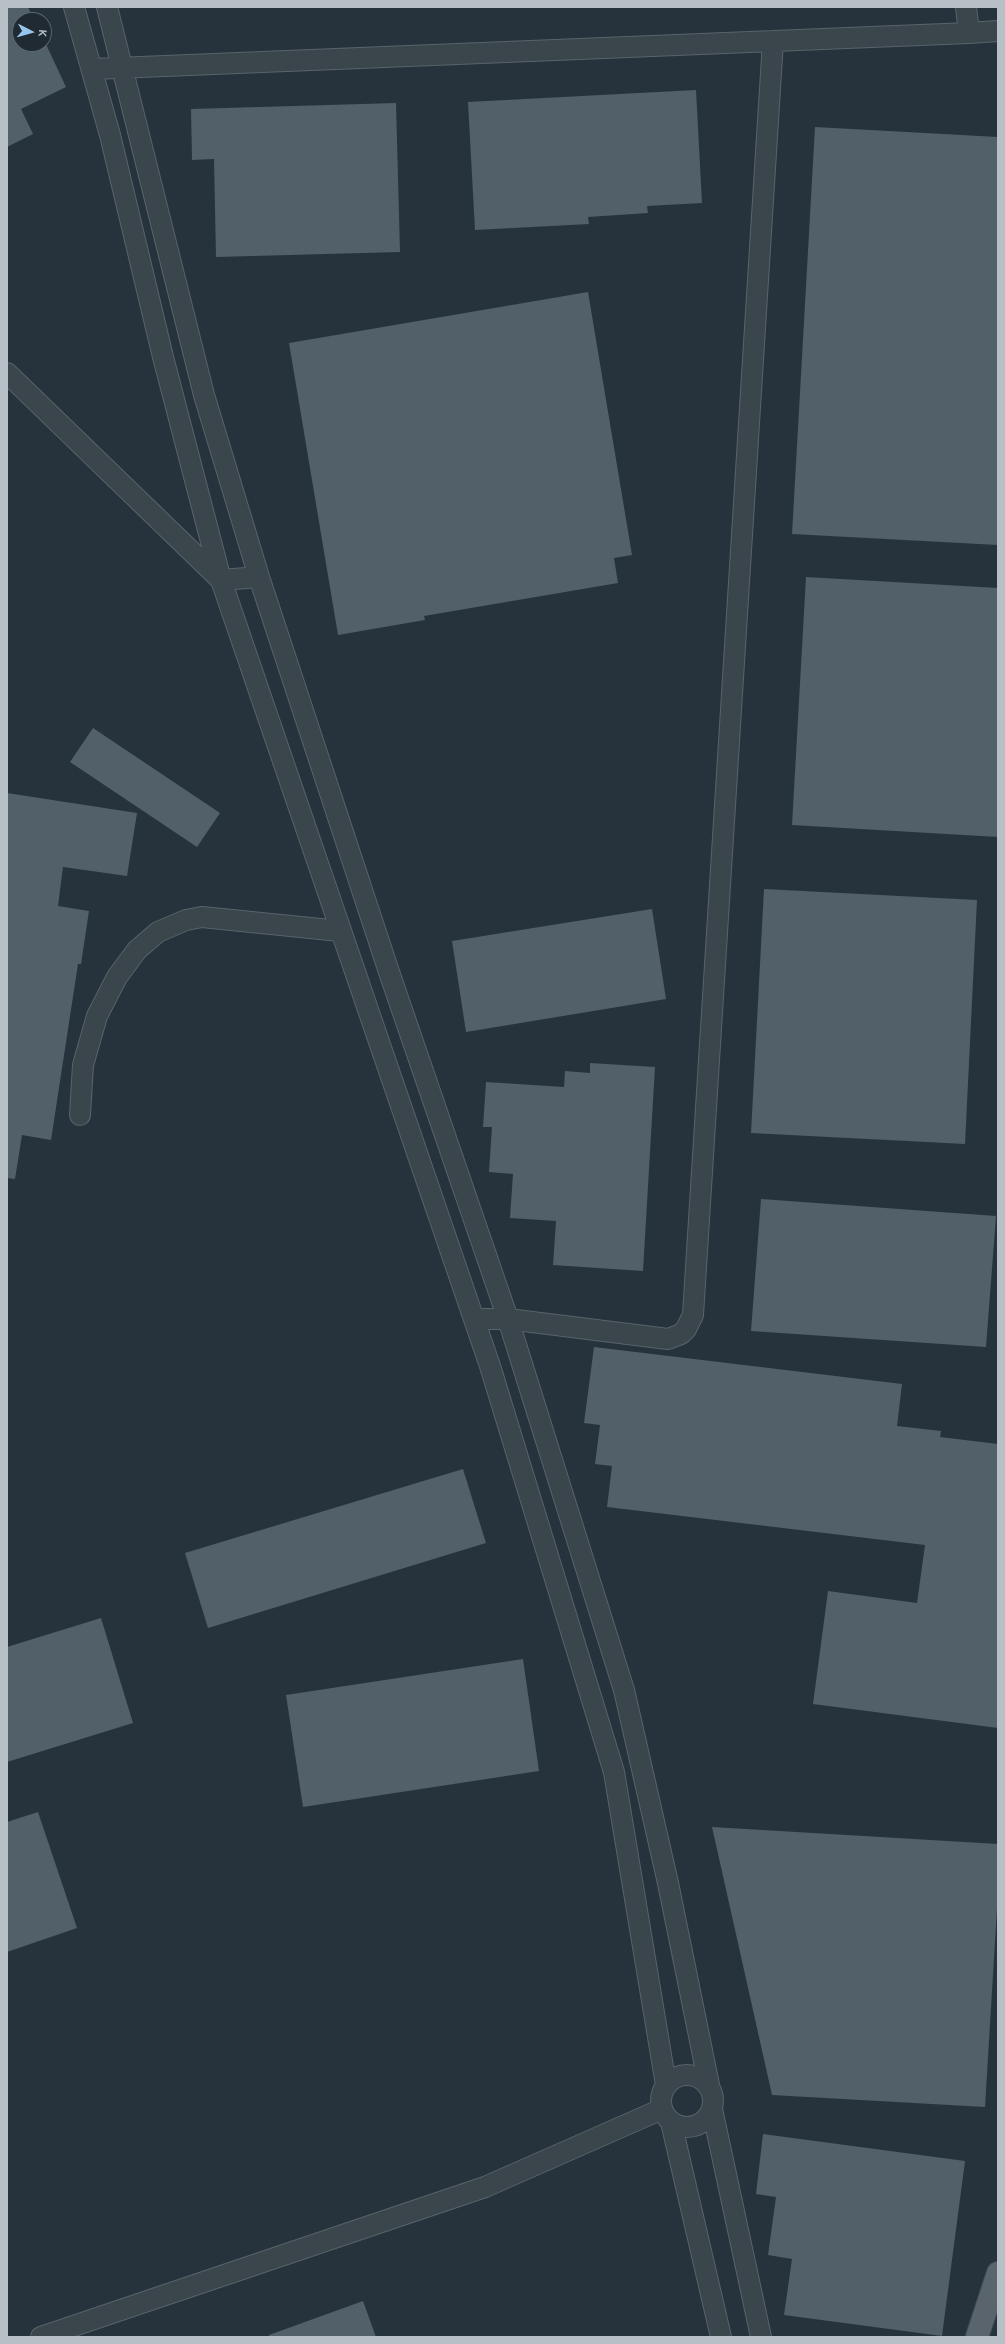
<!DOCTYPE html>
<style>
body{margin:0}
#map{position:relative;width:1005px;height:2344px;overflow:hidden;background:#27333c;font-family:Ubuntu,sans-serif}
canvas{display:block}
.frame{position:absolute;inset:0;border:8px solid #b7c0c7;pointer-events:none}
.north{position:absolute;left:12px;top:12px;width:40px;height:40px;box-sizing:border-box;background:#202a31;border:1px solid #5c666d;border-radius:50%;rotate:96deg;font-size:11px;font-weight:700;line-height:16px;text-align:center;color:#b7c0c7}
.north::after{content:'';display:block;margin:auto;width:14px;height:18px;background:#96c5ed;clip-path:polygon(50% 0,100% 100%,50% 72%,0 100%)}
</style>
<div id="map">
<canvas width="1005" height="2344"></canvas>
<div class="frame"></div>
<div class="north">K</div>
</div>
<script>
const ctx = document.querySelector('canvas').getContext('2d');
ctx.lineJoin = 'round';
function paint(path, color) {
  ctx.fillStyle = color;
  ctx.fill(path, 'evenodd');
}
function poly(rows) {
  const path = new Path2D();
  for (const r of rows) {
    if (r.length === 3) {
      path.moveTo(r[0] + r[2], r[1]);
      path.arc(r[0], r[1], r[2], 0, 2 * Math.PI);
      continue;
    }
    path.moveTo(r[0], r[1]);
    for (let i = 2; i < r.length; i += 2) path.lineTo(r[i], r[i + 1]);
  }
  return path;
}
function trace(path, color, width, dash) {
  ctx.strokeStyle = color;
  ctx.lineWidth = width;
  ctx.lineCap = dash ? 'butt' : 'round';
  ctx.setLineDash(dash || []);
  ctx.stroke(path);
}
paint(poly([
 [7,7,28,7,34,20,20,20,20,44,44,44,44,40,66,87,21,109,33,134,7,147],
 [696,90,702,203,647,206,648,213,588,217,589,224,475,230,468,102],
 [396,103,400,252,216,257,214,159,192,160,191,109],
 [815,127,998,137,998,545,792,534],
 [588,292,632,555,614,558,618,583,424,616,425,620,338,635,289,343],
 [806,577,998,588,998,837,792,825],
 [93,728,220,813,197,847,70,762],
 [7,793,137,813,127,876,63,867,58,906,89,911,81,964,78,964,51,1140,22,1135,15,1179,7,1178],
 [764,889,977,900,965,1144,751,1133],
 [652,909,666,999,466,1032,452,941],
 [590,1063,655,1067,643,1271,553,1265,556,1221,510,1218,513,1174,489,1172,492,1127,483,1127,486,1082,564,1087,565,1071,590,1073],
 [761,1199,996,1216,986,1347,751,1331],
 [594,1347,902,1384,897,1426,941,1431,940,1437,998,1444,998,1728,813,1704,828,1591,917,1603,925,1545,607,1507,612,1466,595,1464,600,1425,584,1423],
 [463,1469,486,1543,208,1628,185,1553],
 [101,1618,133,1723,7,1762,7,1647],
 [523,1659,539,1771,303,1807,286,1695],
 [38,1812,77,1928,7,1952,7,1822],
 [712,1827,998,1844,998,1892,985,2107,772,2095],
 [763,2134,965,2161,942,2336,784,2315,792,2259,768,2255,776,2197,756,2194],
 [363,2301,376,2337,269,2337,269,2335]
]), '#526069');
const minor = poly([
 [74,7,110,135,163,357,221,580,490,1366,614,1772,666,2085],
 [107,7,204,395,259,577,389,972,508,1319,624,1690,668,1883,709,2085],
 [969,33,998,31],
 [92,69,969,33,966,7],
 [7,373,221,580,259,577],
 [80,1115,83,1065,97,1016,117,977,137,950,158,932,186,920,202,917,340,931],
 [474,1319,508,1319,668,1339,681,1334,686,1329,693,1315,773,41],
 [687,2101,26],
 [712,2109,761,2337],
 [671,2122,721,2337],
 [41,2337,485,2187,662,2109]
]);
const major = poly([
 [977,2337,998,2273]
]);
trace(minor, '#59636a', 22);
trace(major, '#444e55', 24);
trace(minor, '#3b454c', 20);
trace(major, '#59646c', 22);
</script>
